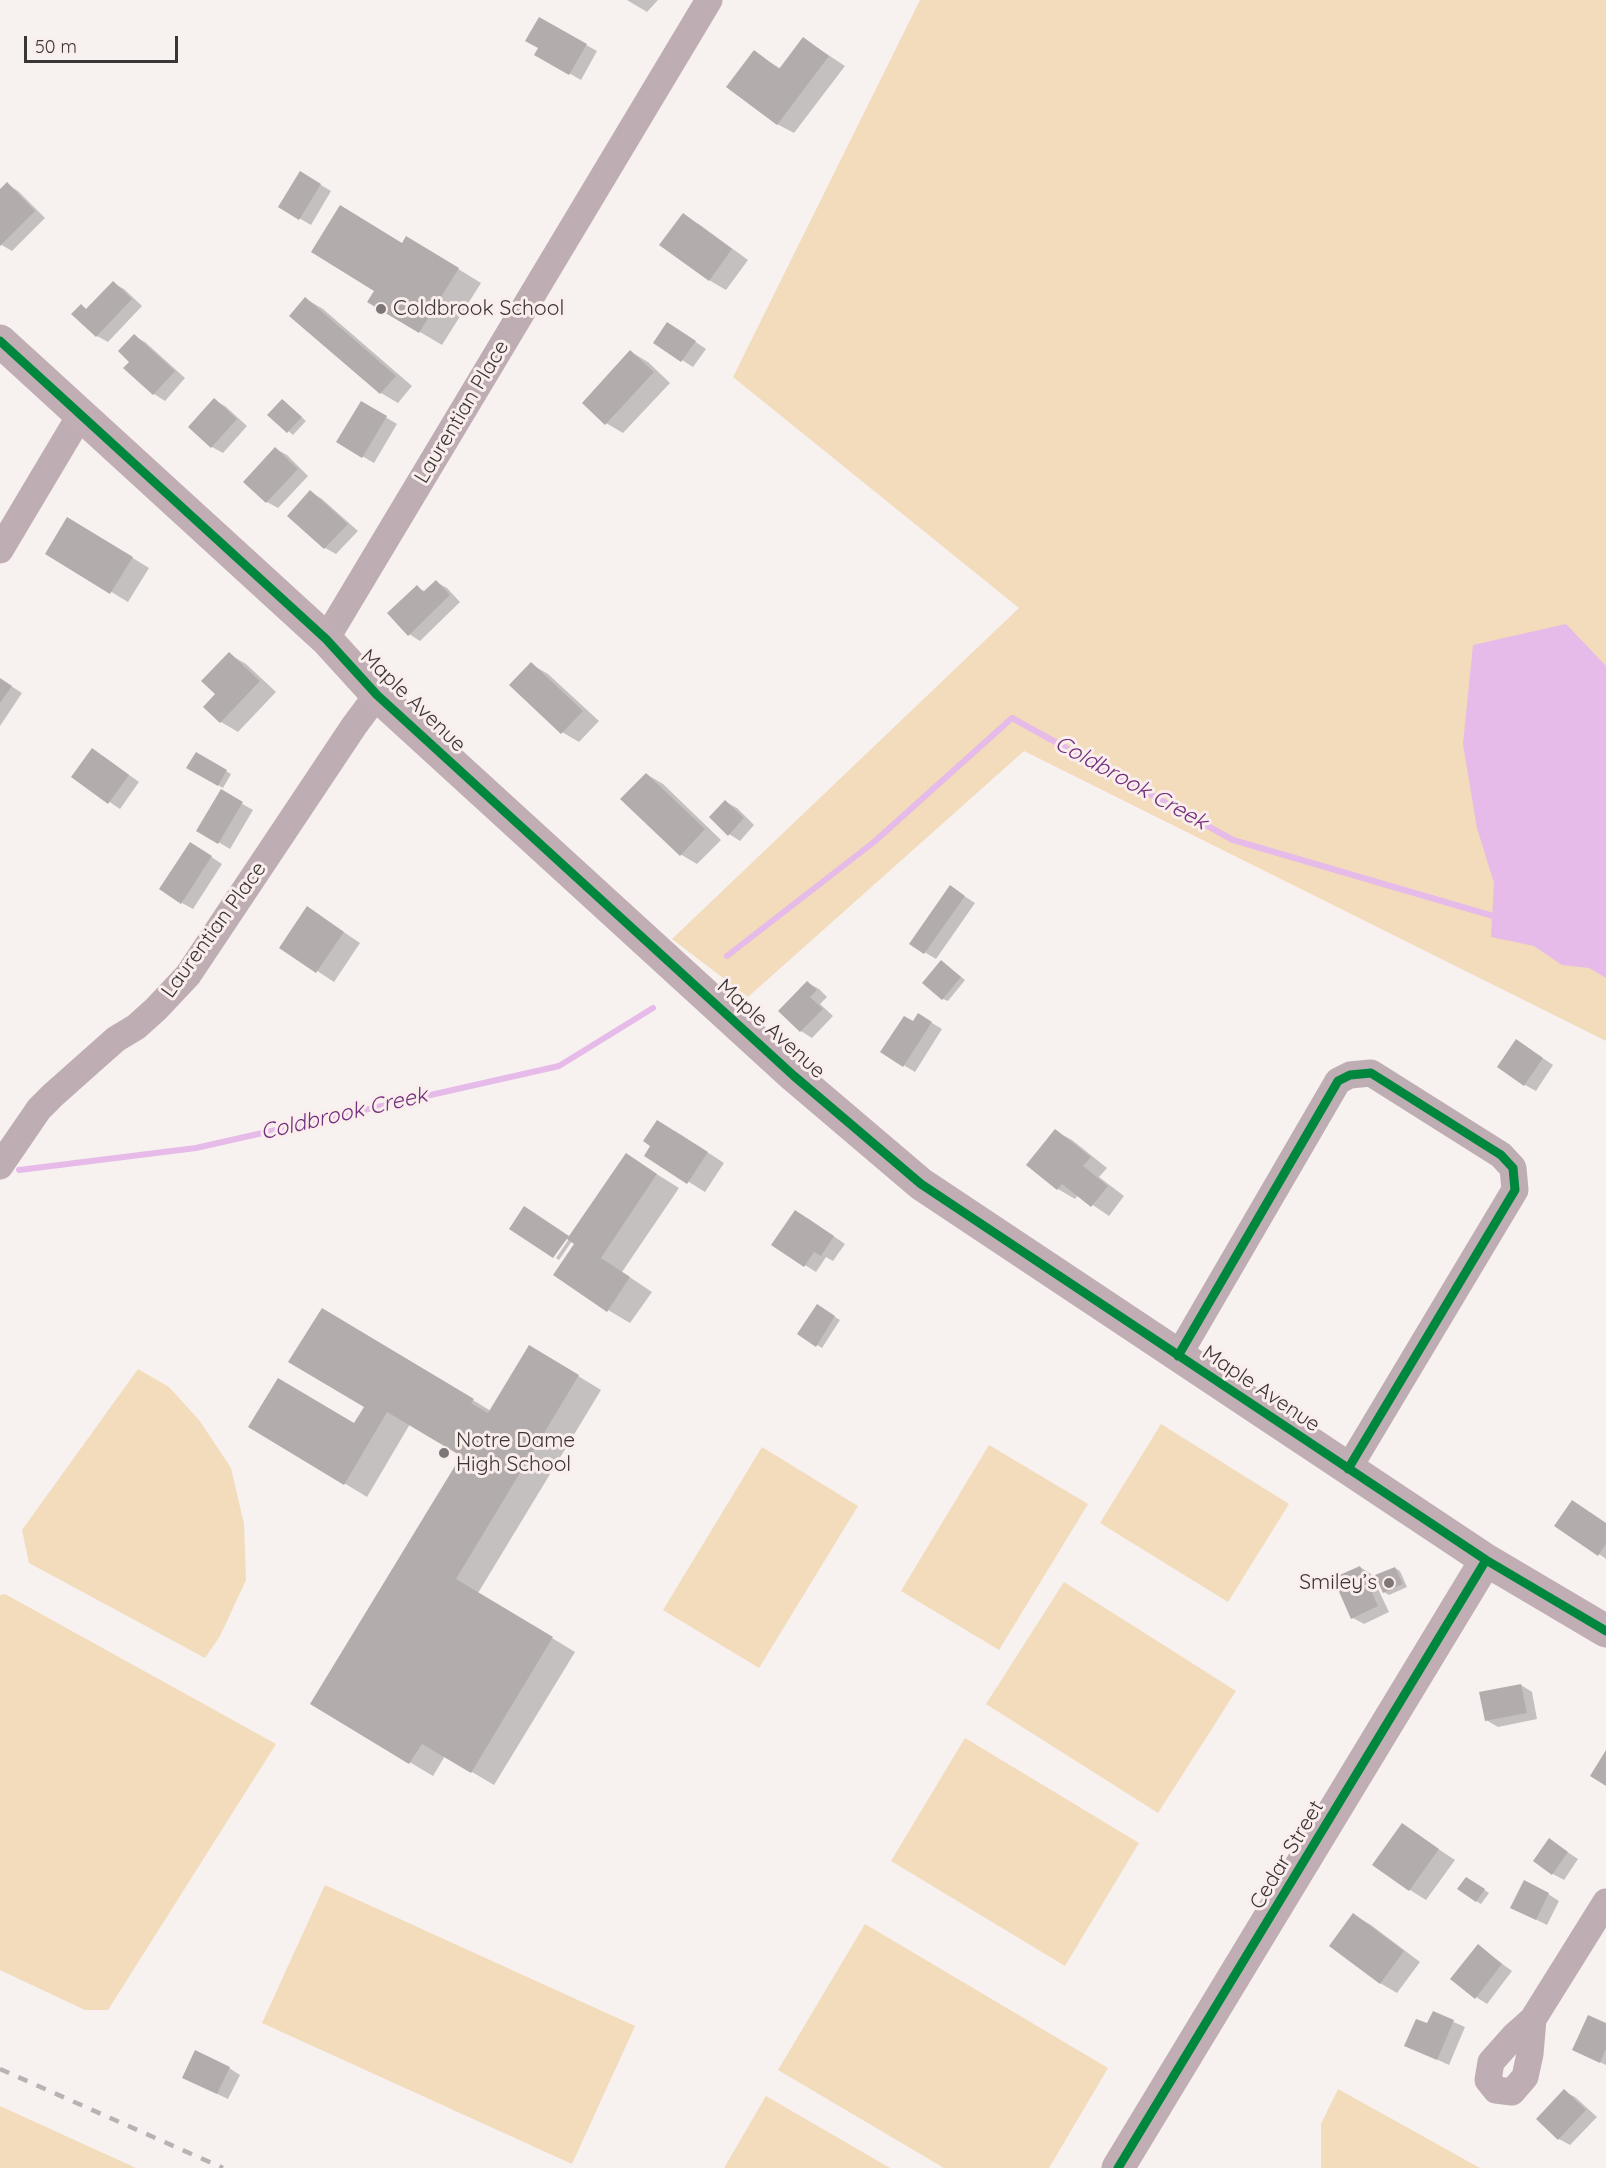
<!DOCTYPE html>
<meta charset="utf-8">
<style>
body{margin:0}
#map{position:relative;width:1606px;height:2168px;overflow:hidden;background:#f7f1f0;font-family:Quicksand,sans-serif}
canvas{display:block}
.scale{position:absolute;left:24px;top:36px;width:154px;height:27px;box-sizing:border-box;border:3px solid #3b3636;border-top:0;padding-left:8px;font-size:18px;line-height:21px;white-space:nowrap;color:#3b3636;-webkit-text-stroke:4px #faeeed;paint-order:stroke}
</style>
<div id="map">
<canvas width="1606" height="2168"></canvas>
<div class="scale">50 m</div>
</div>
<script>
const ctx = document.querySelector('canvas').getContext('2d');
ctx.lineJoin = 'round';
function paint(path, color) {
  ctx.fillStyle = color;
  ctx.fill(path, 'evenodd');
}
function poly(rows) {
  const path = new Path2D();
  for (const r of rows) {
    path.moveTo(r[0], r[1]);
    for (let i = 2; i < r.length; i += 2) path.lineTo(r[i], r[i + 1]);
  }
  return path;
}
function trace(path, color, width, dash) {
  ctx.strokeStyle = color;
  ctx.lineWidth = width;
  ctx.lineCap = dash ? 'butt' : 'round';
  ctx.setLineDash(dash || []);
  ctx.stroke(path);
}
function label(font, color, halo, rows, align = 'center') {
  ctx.font = font + ' Quicksand,sans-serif';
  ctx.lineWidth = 6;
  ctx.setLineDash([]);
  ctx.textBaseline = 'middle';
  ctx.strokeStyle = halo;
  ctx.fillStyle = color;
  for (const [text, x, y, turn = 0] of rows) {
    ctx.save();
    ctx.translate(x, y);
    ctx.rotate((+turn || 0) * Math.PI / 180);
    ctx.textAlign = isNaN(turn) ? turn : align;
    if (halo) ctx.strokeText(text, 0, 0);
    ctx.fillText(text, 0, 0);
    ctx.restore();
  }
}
paint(poly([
 [920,0,1606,0,1606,1041,1024,751,748,997,672,939,1019,608,733,377],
 [138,1369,169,1387,199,1420,231,1468,244,1524,246,1580,220,1636,205,1658,29,1563,22,1530],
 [1161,1424,1289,1504,1228,1602,1100,1523],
 [989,1445,1088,1504,999,1650,901,1591],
 [762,1447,858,1506,759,1668,663,1610],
 [1064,1582,1236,1691,1158,1813,986,1704],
 [5,1594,276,1744,108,2010,85,2010,0,1970,0,1595],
 [965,1738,1139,1843,1065,1966,891,1861],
 [325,1885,635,2026,572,2164,262,2023],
 [865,1924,1108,2068,1049,2168,944,2168,778,2070],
 [1338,2089,1480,2168,1321,2168,1321,2124],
 [766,2096,890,2168,724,2168],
 [0,2106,136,2168,0,2168]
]), '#f2dcbc');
paint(poly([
 [1566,624,1606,666,1606,978,1589,968,1562,965,1534,946,1491,937,1494,883,1477,828,1463,744,1473,645]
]), '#e6bae9');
paint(poly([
 [627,0,658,0,647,12],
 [539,19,597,51,581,80,536,54,540,47],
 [804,39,845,66,794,133,777,124,754,52,781,69],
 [301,173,331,191,311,225,280,207],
 [7,184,18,191,45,218,12,251,0,244,0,191],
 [683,215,700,225,748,260,726,290,709,280],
 [403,244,429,251,481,283,442,345,420,332],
 [113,283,124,289,142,306,108,342,97,336,81,306,88,310],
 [306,299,323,309,412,386,398,403,381,393],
 [678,330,706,349,693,367,655,343],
 [134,336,145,342,185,378,165,401,154,394,125,368,131,362],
 [631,352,648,362,670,383,623,433,606,423],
 [214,400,225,406,247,426,223,453,212,447],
 [283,400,306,421,293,435,270,415],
 [362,403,397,424,374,463,338,442],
 [276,449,287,455,308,476,278,508,267,502],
 [311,492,322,499,358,531,336,554,325,548,289,516],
 [84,528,149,568,128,602,47,553],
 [436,582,447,588,460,602,420,641,409,634,417,587,426,592],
 [229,654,246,664,276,692,238,732,221,722,205,707,217,694],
 [531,664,548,674,599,721,579,742,562,732],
 [0,679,22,693,0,726],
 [196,754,231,774,223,788,188,767],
 [103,756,139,782,120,809,73,777],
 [646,774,663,784,721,840,697,864,680,854],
 [221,792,253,810,230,849,198,830],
 [726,802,737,808,754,825,740,841,729,834],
 [201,850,222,864,193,909,182,903],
 [961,894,975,903,936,959,911,944],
 [308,908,360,943,334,982,281,947],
 [946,965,965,980,948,1001,943,999],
 [808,983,819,989,827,997,820,1004,833,1016,812,1038,801,1031,780,1011],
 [919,1015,942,1029,915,1072,882,1052,913,1023],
 [1517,1041,1553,1065,1536,1091,1525,1085],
 [675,1131,724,1163,705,1192,646,1155,652,1145],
 [1055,1131,1072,1140,1107,1168,1099,1177,1124,1196,1109,1216,1078,1195,1075,1199,1058,1189,1028,1165],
 [626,1155,679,1188,622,1272,652,1292,630,1323,608,1310,576,1244,572,1241,559,1260,556,1258],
 [807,1218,845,1244,833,1261,826,1257,816,1272,773,1245],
 [817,1306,840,1320,822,1348,799,1334],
 [345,1323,491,1411,552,1360,601,1390,478,1593,575,1652,494,1785,445,1756,433,1776,312,1704,463,1456,410,1424,367,1497,344,1483,355,1425,366,1406],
 [1606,1524,1606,1559,1599,1554],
 [1360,1567,1371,1574,1389,1612,1364,1624,1353,1618],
 [1395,1568,1400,1571,1407,1587,1389,1595,1384,1592],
 [1521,1685,1532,1692,1537,1719,1498,1727,1486,1720],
 [1402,1825,1455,1860,1426,1900,1410,1890],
 [1560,1847,1578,1859,1564,1880,1553,1874],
 [1471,1881,1489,1893,1481,1904,1476,1901],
 [1548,1894,1559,1901,1547,1925,1523,1913],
 [1354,1915,1371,1925,1420,1962,1397,1993,1380,1983],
 [1478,1946,1512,1971,1487,2004,1476,1997],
 [1433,2013,1465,2027,1449,2065,1406,2045,1428,2025],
 [1606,2024,1606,2065,1574,2050],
 [229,2068,240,2075,228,2099,194,2083],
 [1564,2091,1575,2097,1597,2117,1570,2145,1559,2139]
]), '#0003');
trace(poly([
 [727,956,874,842,1012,718,1233,840,1500,918],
 [19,1170,196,1148,559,1066,653,1008]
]), '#e6bae9', 6);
paint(poly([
 [539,17,587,44,569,75,534,55,538,48,525,41],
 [803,37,829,56,777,125,726,87,754,50,779,69],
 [300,171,321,184,299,220,278,207],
 [7,182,35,211,0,246,0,189],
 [340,205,402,243,406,236,459,268,419,333,367,302,374,291,311,252],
 [683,213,732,249,709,281,659,245],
 [113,281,132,299,96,337,71,314,81,304,86,309],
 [305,297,396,376,380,394,289,316],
 [667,322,696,341,681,362,653,343],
 [134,334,175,371,153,395,123,368,129,362,118,351],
 [630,350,654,372,605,425,582,403],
 [214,398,237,419,211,448,188,427],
 [282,399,302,417,287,433,267,415],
 [361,401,387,416,362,458,336,442],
 [275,447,298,469,266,503,243,482],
 [310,490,348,524,324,549,287,516],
 [67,517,133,557,110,594,45,554],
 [436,580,450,595,408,636,387,613,417,585,423,592],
 [229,652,260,681,220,723,203,707,215,694,201,681],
 [531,662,583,711,561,734,509,685],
 [0,678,12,686,0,703],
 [92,748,129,775,108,804,71,777],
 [196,752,227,770,218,786,186,768],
 [646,773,705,829,680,856,620,799],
 [221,789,243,802,218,844,196,831],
 [725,800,744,818,728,836,709,817],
 [190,842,212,856,181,904,159,889],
 [950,885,965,896,924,954,909,944],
 [307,906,344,932,316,973,279,948],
 [941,960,961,977,942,1000,922,983],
 [807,981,817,990,810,997,823,1009,800,1032,778,1011],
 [918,1013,932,1022,903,1067,880,1052,904,1016,913,1021],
 [1516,1039,1543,1058,1524,1086,1497,1067],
 [657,1120,708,1152,687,1184,644,1156,650,1146,643,1141],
 [1055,1129,1091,1157,1083,1166,1108,1186,1091,1207,1062,1184,1057,1190,1026,1165],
 [626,1153,657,1174,601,1258,630,1277,607,1312,553,1275,574,1244,567,1239],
 [524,1206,569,1236,553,1258,509,1229],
 [795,1210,834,1236,821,1256,814,1252,804,1267,771,1245],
 [817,1304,835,1316,816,1347,797,1334],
 [322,1308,474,1399,471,1403,488,1413,529,1345,579,1375,456,1579,553,1637,471,1773,422,1744,409,1764,310,1704,461,1456,387,1412,344,1485,248,1427,278,1378,354,1423,364,1407,288,1362],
 [1572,1500,1606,1523,1606,1544,1598,1556,1554,1526],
 [1360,1566,1378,1606,1351,1619,1333,1578],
 [1395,1567,1403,1584,1383,1593,1375,1575],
 [1521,1684,1527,1713,1485,1721,1479,1692],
 [1606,1750,1606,1786,1590,1776],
 [1402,1823,1439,1849,1409,1891,1372,1865],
 [1549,1838,1568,1852,1552,1875,1533,1861],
 [1466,1877,1485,1889,1476,1902,1457,1889],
 [1524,1880,1549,1893,1536,1920,1510,1908],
 [1353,1913,1404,1951,1380,1984,1329,1946],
 [1478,1944,1502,1964,1475,1999,1450,1979],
 [1433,2011,1454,2020,1437,2060,1404,2046,1416,2019,1427,2023],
 [1588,2015,1606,2023,1606,2049,1600,2063,1572,2050],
 [195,2050,230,2067,217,2094,182,2078],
 [1564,2089,1586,2110,1558,2140,1536,2119]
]), '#b2adac');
trace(poly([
 [0,550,81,414],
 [326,639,709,0],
 [0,1166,39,1109,53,1095,116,1039,136,1027,156,1009,188,975,354,726,377,695],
 [1178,1356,1338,1081,1350,1075,1371,1073,1501,1155,1513,1168,1515,1190,1348,1469],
 [1533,2019,1530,2054,1525,2077,1512,2092,1496,2090,1488,2080,1491,2062,1515,2035,1533,2019,1606,1902]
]), '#bfadb4', 27);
trace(poly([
 [0,341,326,639,377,695,794,1076,921,1184,1486,1560,1606,1631],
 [1118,2168,1486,1560]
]), '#c0aeb4', 33);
trace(poly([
 [0,2069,223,2168]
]), '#bbb0b3', 4.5, [10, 10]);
trace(poly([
 [0,341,326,639,377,695,794,1076,921,1184,1486,1560,1606,1631],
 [1178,1356,1338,1081,1350,1075,1371,1073,1501,1155,1513,1168,1515,1190,1348,1469],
 [1118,2168,1486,1560]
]), '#00873e', 9);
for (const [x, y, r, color] of [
 [381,309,6,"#7d7777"],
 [444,1453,6,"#7d7777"],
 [1389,1583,6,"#7d7777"]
]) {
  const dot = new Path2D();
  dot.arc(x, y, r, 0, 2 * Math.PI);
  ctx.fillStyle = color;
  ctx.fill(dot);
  trace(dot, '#faeeed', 2);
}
label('21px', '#3b3636', '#faeeed', [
 ["Coldbrook School",393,309],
 ["Notre Dame",456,1441],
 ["High School",456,1465],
 ["Smiley’s",1377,1583,"right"]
], 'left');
label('21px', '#3b3636', '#faeeed', [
 ["Laurentian Place",462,412,-59],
 ["Maple Avenue",413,701,44],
 ["Laurentian Place",214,930,-54],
 ["Maple Avenue",771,1029,42],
 ["Maple Avenue",1261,1389,34],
 ["Cedar Street",1287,1855,-59]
]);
label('italic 22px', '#732e7d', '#faeeed', [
 ["Coldbrook Creek",1131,783,29],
 ["Coldbrook Creek",344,1114,-13]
]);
</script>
